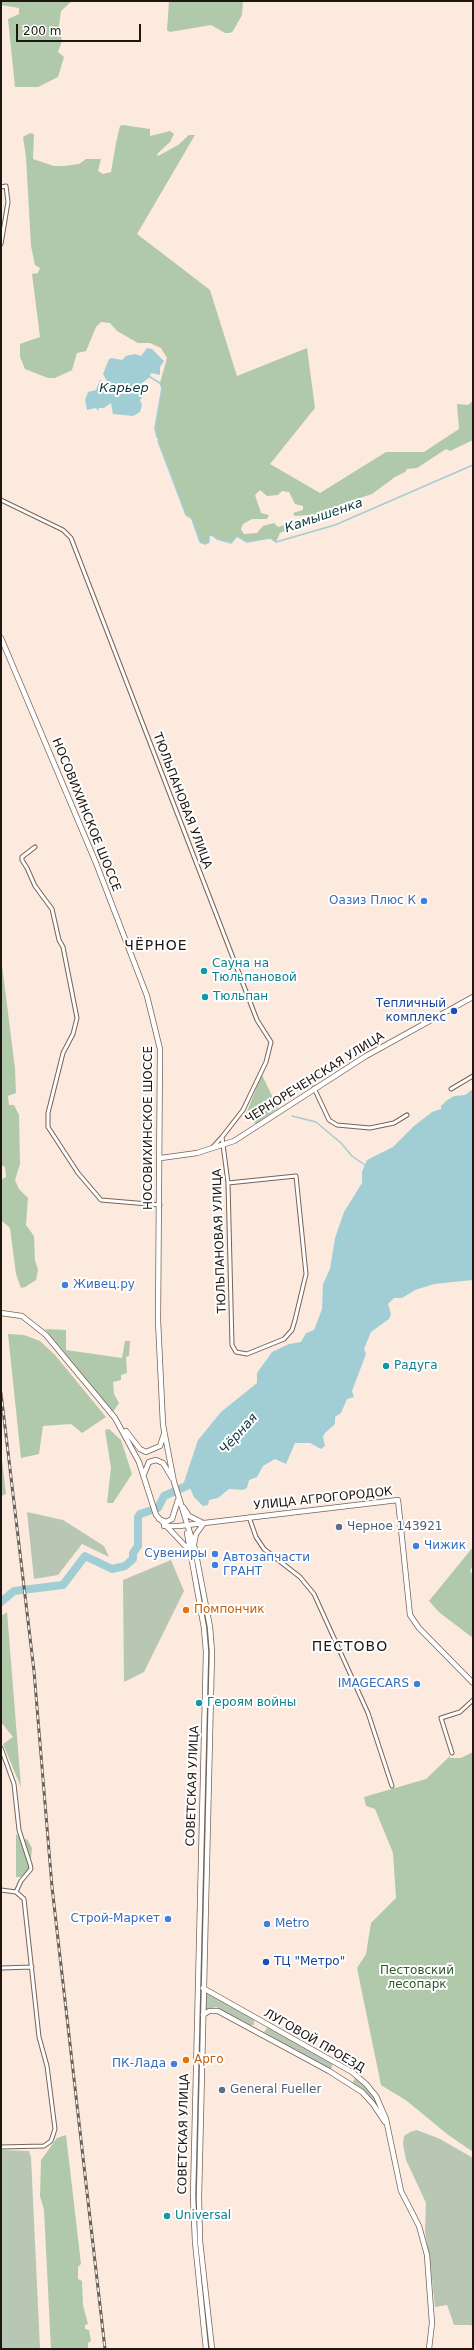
<!DOCTYPE html>
<meta charset="utf-8">
<style>
body{margin:0}
#map{position:relative;width:474px;height:2350px;overflow:hidden;background:#fdeade;font-family:"DejaVu Sans",sans-serif}
canvas{display:block}
.frame{position:absolute;inset:0;border:2px solid #1e1611;pointer-events:none}
.scale{position:absolute;left:16px;top:24px;width:125px;height:18px;box-sizing:border-box;border:2px solid #1e1611;border-top:0;padding-left:5px;font-size:12px;line-height:14px;white-space:nowrap;color:#1e1611;-webkit-text-stroke:3px #fff;paint-order:stroke}
</style>
<div id="map">
<canvas width="474" height="2350"></canvas>
<div class="frame"></div>
<div class="scale">200 m</div>
</div>
<script>
const ctx = document.querySelector('canvas').getContext('2d');
ctx.lineJoin = 'round';
function paint(path, color) {
  ctx.fillStyle = color;
  ctx.fill(path, 'evenodd');
}
function poly(rows) {
  const path = new Path2D();
  for (const r of rows) {
    path.moveTo(r[0], r[1]);
    for (let i = 2; i < r.length; i += 2) path.lineTo(r[i], r[i + 1]);
  }
  return path;
}
function trace(path, color, width, dash) {
  ctx.strokeStyle = color;
  ctx.lineWidth = width;
  ctx.lineCap = dash ? 'butt' : 'round';
  ctx.setLineDash(dash || []);
  ctx.stroke(path);
}
function label(font, color, halo, rows, align = 'center') {
  ctx.font = font + ' "DejaVu Sans",sans-serif';
  ctx.lineWidth = 4;
  ctx.setLineDash([]);
  ctx.textBaseline = 'middle';
  ctx.strokeStyle = halo;
  ctx.fillStyle = color;
  for (const [text, x, y, turn = 0] of rows) {
    ctx.save();
    ctx.translate(x, y);
    ctx.rotate((+turn || 0) * Math.PI / 180);
    ctx.textAlign = isNaN(turn) ? turn : align;
    if (halo) ctx.strokeText(text, 0, 0);
    ctx.fillText(text, 0, 0);
    ctx.restore();
  }
}
paint(poly([
 [27,1512,63,1520,104,1546,109,1557,82,1544,58,1575,34,1579],
 [171,1560,184,1591,144,1672,124,1682,123,1580],
 [205,1992,254,2019,254,2025,250,2025,216,2007,205,2010],
 [268,2027,333,2063,331,2070,264,2032],
 [356,2077,376,2098,381,2109,379,2110,370,2098,352,2083],
 [417,2130,440,2139,473,2158,473,2328,471,2325,454,2325,447,2305,435,2307,430,2261,425,2232,426,2203,406,2160,403,2144,404,2136,410,2132],
 [1,2150,29,2151,31,2157,40,2349,1,2349]
]), '#b7c7b3');
paint(poly([
 [1,1,72,1,61,11,59,26,62,41,58,52,64,57,58,77,38,87,15,87,8,19,19,14,19,8,1,5],
 [169,1,243,1,242,15,233,31,230,33,225,33,211,25,170,32,167,30],
 [123,125,150,129,150,136,170,131,174,134,170,142,157,154,158,156,178,145,189,135,195,135,137,234,210,290,237,376,307,348,315,408,270,464,320,493,386,452,424,452,459,429,457,404,468,405,473,401,473,440,450,451,446,449,417,468,407,469,405,472,395,477,372,494,342,504,341,510,333,513,295,516,293,513,303,510,303,506,295,504,289,492,282,491,278,495,267,496,260,490,255,495,261,513,269,515,267,519,252,519,243,524,241,529,244,534,257,533,263,526,274,523,278,527,288,524,294,524,294,527,280,533,276,542,270,538,247,542,237,536,231,543,217,539,212,535,209,536,209,542,205,544,200,542,192,519,186,515,157,437,155,428,162,388,160,383,167,358,161,348,150,343,138,343,117,331,110,323,101,322,96,327,86,351,77,353,72,370,55,378,48,378,25,369,20,357,20,344,40,337,32,274,38,273,40,268,35,265,31,246,26,157,23,137,30,133,34,134,33,159,54,166,64,166,79,164,86,159,101,159,98,171,103,174,111,172,116,143,120,126],
 [1,957,15,1069,16,1093,8,1096,9,1105,14,1105,19,1115,20,1164,15,1180,19,1189,28,1198,26,1225,34,1236,35,1260,38,1270,36,1280,25,1287,21,1288,16,1274,10,1228,1,1220,1,1180,6,1177,5,1167,1,1165],
 [262,1075,278,1108,256,1124,245,1116],
 [45,1329,66,1330,66,1350,122,1358,125,1341,130,1341,129,1356,126,1357,127,1373,121,1375,121,1380,113,1382,114,1394,119,1403,113,1412],
 [8,1334,24,1335,40,1341,55,1355,106,1417,82,1433,71,1424,43,1426,39,1454,21,1458],
 [109,1429,121,1440,132,1474,113,1503,107,1503,111,1468,105,1430],
 [1,1451,6,1494,1,1496],
 [473,1547,473,1565,470,1571,473,1575,473,1638,440,1613,429,1601],
 [7,1612,21,1787,3,1744,13,1737,1,1722,1,1616],
 [473,1752,473,2152,447,2134,407,2101,381,2085,357,1968,366,1954,371,1923,396,1898,393,1853,375,1809,366,1806,364,1797,426,1779,450,1756,450,1758,461,1758],
 [16,1834,23,1840,27,1839,32,1848,30,1868,21,1877,16,1877],
 [66,2135,81,2264,78,2267,78,2279,82,2281,83,2305,88,2324,85,2325,85,2329,89,2330,91,2341,88,2343,88,2349,51,2349,44,2210,40,2196,41,2160,57,2138]
]), '#b0c9ab');
paint(poly([
 [147,348,152,349,164,361,160,367,160,375,151,373,150,377,142,383,146,392,140,400,142,405,140,412,133,416,113,414,111,403,104,408,99,408,98,411,96,408,87,410,85,400,88,392,96,390,100,380,102,382,101,387,107,381,103,374,109,359,112,358,122,360,126,356,135,354,141,356],
 [473,1089,473,1280,434,1284,415,1290,402,1298,394,1298,388,1304,391,1314,389,1319,371,1332,364,1349,366,1354,352,1391,354,1397,347,1399,341,1413,335,1417,335,1424,325,1433,323,1437,325,1446,321,1449,310,1443,295,1443,286,1464,275,1459,263,1466,257,1477,249,1480,247,1488,243,1490,229,1489,218,1498,209,1500,208,1505,203,1506,194,1497,190,1488,182,1488,198,1440,221,1412,257,1383,257,1373,272,1352,289,1344,301,1342,306,1333,314,1330,322,1309,323,1284,330,1269,335,1238,344,1212,362,1183,362,1172,367,1160,393,1147,414,1126,432,1112,441,1109,441,1106,446,1101,454,1096,465,1095]
]), '#a0ced4');
trace(poly([
 [150,377,160,383,162,388,155,428,157,437],
 [158,441,186,515,192,519,200,542,205,544,209,542,209,536,212,535,217,539,231,543,237,536,247,542,270,538,276,542,335,525,473,465],
 [292,1116,316,1122,341,1143,352,1156,365,1165]
]), '#a0ced4', 1.5);
trace(poly([
 [1,1602,14,1591,63,1585,85,1556,112,1569,125,1566,133,1559,133,1553,138,1546,138,1517,140,1514,158,1508,164,1496,191,1484]
]), '#a0ced4', 8);
const street = poly([
 [1,187,6,186,8,202,1,244],
 [1,500,63,530,71,538,257,1020,271,1042,266,1062,243,1110,222,1137,228,1183,232,1345,236,1352,247,1354,284,1339,292,1330,295,1320,306,1274,296,1176,228,1183],
 [35,847,22,857,22,860,27,868,35,886,52,909,59,940,63,947,77,1018,73,1034,63,1053,48,1113,48,1127,78,1173,101,1200,160,1205],
 [314,1088,329,1120,337,1125,370,1128,394,1123,407,1115],
 [451,1089,473,1076],
 [212,1148,222,1137],
 [249,1517,256,1537,264,1549,300,1577,314,1594,368,1713,392,1786],
 [1,1748,14,1784,19,1830,30,1864,31,1869,21,1881,16,1892],
 [452,1753,441,1718,460,1712,473,1700],
 [1,1890,16,1892,24,1899,39,2037,47,2066,55,2129,51,2141,44,2146,1,2147],
 [1,1968,32,1967]
]);
const secondary = poly([
 [1,638,96,863,147,996,160,1049,158,1320,163,1425,174,1482,195,1549,210,1627,212,1652,199,2197,200,2241,212,2349],
 [161,1158,197,1153,234,1141,366,1056,473,997],
 [1,1313,22,1316,46,1335,115,1418,139,1462,156,1515,188,1549],
 [126,1431,140,1449,146,1452,160,1446,164,1434],
 [144,1474,149,1462,156,1460,163,1463,172,1478],
 [183,1507,189,1516,201,1522],
 [159,1519,166,1522,172,1519,178,1500],
 [164,1526,179,1526,398,1500,410,1615,419,1628,473,1683],
 [187,1533,204,1628,206,1652,193,2196,195,2242,206,2349],
 [194,1544,196,1534,204,1523],
 [203,1988,352,2072,366,2084,376,2096,386,2119,401,2191,419,2226,427,2255,432,2323,429,2349],
 [203,2015,209,2011,218,2011,329,2071,362,2092,373,2104,385,2122]
]);
trace(street, '#776356', 5);
trace(secondary, '#776356', 6);
trace(street, '#fff', 3);
trace(secondary, '#fff', 4.5);
const rail = poly([
 [1,1393,34,1671,52,1887,105,2349]
]);
trace(rail, '#6c6059', 3);
trace(rail, '#fff', 1.5, [4.5]);
for (const [x, y, r, color] of [
 [424,901,4,"#3f7fe0"],
 [204,971,4,"#0f9aa8"],
 [205,997,4,"#0f9aa8"],
 [454,1011,4,"#1a4fb4"],
 [65,1285,4,"#3f7fe0"],
 [386,1366,4,"#0f9aa8"],
 [339,1527,4,"#5c6f8a"],
 [416,1546,4,"#3f7fe0"],
 [215,1554,4,"#3f7fe0"],
 [215,1565,4,"#3f7fe0"],
 [186,1610,4,"#e8710a"],
 [417,1684,4,"#3f7fe0"],
 [199,1703,4,"#0f9aa8"],
 [168,1919,4,"#3f7fe0"],
 [267,1924,4,"#3f7fe0"],
 [266,1962,4,"#1a4fb4"],
 [186,2060,4,"#e8710a"],
 [174,2064,4,"#3f7fe0"],
 [222,2090,4,"#5c6f8a"],
 [167,2216,4,"#0f9aa8"]
]) {
  const dot = new Path2D();
  dot.arc(x, y, r, 0, 2 * Math.PI);
  ctx.fillStyle = color;
  ctx.fill(dot);
  trace(dot, '#fff', 1.5);
}
label('12px', '#1e1611', '#fff', [
 ["ТЮЛЬПАНОВАЯ УЛИЦА",182,801,69],
 ["НОСОВИХИНСКОЕ ШОССЕ",86,815,68],
 ["ЧЕРНОРЕЧЕНСКАЯ УЛИЦА",315,1078,-32],
 ["НОСОВИХИНСКОЕ ШОССЕ",149,1128,-90],
 ["ТЮЛЬПАНОВАЯ УЛИЦА",220,1241,-92],
 ["УЛИЦА АГРОГОРОДОК",323,1499,-6],
 ["СОВЕТСКАЯ УЛИЦА",193,1786,-88],
 ["ЛУГОВОЙ ПРОЕЗД",314,2041,30],
 ["СОВЕТСКАЯ УЛИЦА",184,2134,-89]
]);
label('12px', '#366cbe', '#fff', [
 ["Оазиз Плюс К",416,901],
 ["Живец.ру",73,1285,"left"],
 ["Чижик",424,1546,"left"],
 ["Сувениры",207,1554],
 ["Автозапчасти",223,1558,"left"],
 ["ГРАНТ",223,1572,"left"],
 ["IMAGECARS",409,1684],
 ["Строй-Маркет",160,1919],
 ["Metro",275,1924,"left"],
 ["ПК-Лада",166,2064]
], 'right');
label('12px', '#0d838f', '#fff', [
 ["Сауна на",212,964],
 ["Тюльпановой",212,978],
 ["Тюльпан",213,997],
 ["Радуга",394,1366],
 ["Героям войны",207,1703],
 ["Universal",175,2216]
], 'left');
label('12px', '#164399', '#fff', [
 ["Тепличный",446,1004],
 ["комплекс",446,1018],
 ["ТЦ \"Метро\"",274,1962,"left"]
], 'right');
label('12px', '#4e5e75', '#fff', [
 ["Черное 143921",347,1527],
 ["General Fueller",230,2090]
], 'left');
label('12px', '#c56008', '#fff', [
 ["Помпончик",194,1610],
 ["Арго",194,2060]
], 'left');
label('12px', '#32562b', '#fff', [
 ["Пестовский",417,1971],
 ["лесопарк",417,1985]
]);
label('italic 13px', '#0c393e', '#fff', [
 ["Карьер",124,389],
 ["Камышенка",324,516,-19],
 ["Чёрная",239,1434,-48]
]);
ctx.letterSpacing = '1px';
label('14px', '#1e1611', '#fff', [
 ["ЧЁРНОЕ",156,946],
 ["ПЕСТОВО",350,1647]
]);
ctx.letterSpacing = '0px';
</script>
